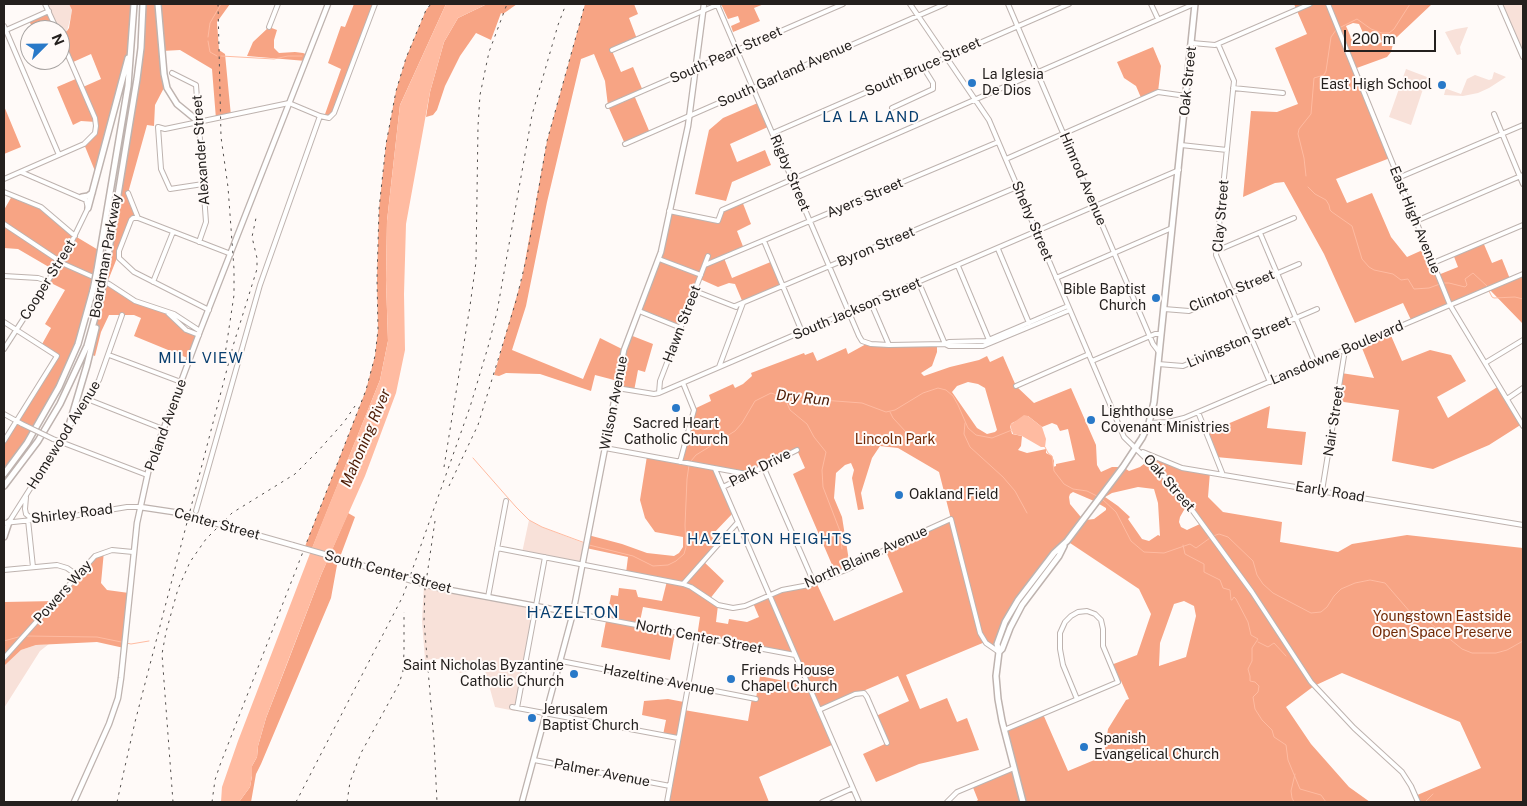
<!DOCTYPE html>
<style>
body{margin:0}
#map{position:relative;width:1527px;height:806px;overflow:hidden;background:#fffaf8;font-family:"Public Sans",sans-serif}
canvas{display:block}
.frame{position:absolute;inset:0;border:5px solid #24201e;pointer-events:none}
.north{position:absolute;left:20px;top:20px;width:50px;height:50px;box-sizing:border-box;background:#fffaf8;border:1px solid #a7a3a1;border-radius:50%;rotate:67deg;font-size:14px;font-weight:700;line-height:20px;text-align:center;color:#24201e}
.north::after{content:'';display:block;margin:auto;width:18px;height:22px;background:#2979c8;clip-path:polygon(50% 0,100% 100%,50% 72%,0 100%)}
.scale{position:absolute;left:1344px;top:30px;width:92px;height:22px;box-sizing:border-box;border:2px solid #24201e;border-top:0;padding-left:6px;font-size:15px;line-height:18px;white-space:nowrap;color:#24201e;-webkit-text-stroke:4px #fffaf8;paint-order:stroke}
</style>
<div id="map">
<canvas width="1527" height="806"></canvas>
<div class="frame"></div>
<div class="north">N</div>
<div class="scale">200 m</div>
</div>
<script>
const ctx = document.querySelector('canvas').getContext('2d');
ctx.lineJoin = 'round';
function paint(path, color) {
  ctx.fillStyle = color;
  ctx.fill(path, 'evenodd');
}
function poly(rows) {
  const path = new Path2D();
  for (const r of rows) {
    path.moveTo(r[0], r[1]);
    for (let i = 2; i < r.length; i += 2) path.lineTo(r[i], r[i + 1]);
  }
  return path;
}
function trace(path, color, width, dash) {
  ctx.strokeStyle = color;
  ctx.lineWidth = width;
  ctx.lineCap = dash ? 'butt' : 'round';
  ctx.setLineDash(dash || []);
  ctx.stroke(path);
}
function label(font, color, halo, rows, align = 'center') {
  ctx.font = font + ' "Public Sans",sans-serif';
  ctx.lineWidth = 4;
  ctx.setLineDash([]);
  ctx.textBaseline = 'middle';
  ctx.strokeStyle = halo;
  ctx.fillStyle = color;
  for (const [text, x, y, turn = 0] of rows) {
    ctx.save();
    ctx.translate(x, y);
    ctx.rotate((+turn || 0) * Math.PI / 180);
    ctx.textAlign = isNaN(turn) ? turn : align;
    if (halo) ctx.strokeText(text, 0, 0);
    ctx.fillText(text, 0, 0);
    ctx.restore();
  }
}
paint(poly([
 [45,4,69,4,72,10,71,16,67,31,60,34,60,30,57,30],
 [1500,4,1523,4,1523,57],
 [1468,27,1460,47,1461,54,1457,55,1445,32,1456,29],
 [1406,69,1427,77,1411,125,1389,117],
 [1494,72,1506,77,1489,88,1478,93,1463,96,1444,95,1446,87,1447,89,1461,94,1467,79,1475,75,1489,80,1492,79],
 [529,520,542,527,586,544,582,564,522,553],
 [424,584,536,606,515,711,495,707,484,667,460,673,449,658,425,660,422,621],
 [49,644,40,651,4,708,4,666,21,650,36,645]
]), '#f8e1d9');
paint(poly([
 [69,4,134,4,128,59,97,176,84,144,94,135,96,122,81,121,73,125,57,87,78,78,83,87,101,79,91,54,71,63,60,38,60,34,67,31,69,28,72,10],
 [143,4,230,4,217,22,219,50,225,54,231,116,216,119,212,69,180,50,162,51,166,84,155,105,154,126,147,125,128,193,138,218,133,218,107,283,124,295,166,311,186,330,199,335,190,359,134,336,141,318,134,315,109,315,101,332,95,356,90,354,95,334,139,67],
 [354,4,375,4,331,116,324,117,341,69,328,63,341,26,345,27],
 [431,4,446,4,400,105,387,221,386,280,388,341,380,380,311,551,304,549,366,390,375,356,378,330,377,279,379,209,386,144,396,91,406,58,426,10],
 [487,4,517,4,503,14,501,13,491,40,476,33,460,56,445,86,437,110,433,115,426,117,430,92,444,42,458,18],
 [585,4,634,4,638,14,629,18,637,39,612,51,621,72,633,67,643,91,634,95,650,133,625,144,608,106,605,81,594,54,581,59,547,202,526,306,512,350,583,379,600,338,624,350,630,335,653,344,645,372,638,370,634,391,617,388,618,381,595,375,591,391,540,374,506,373,499,376,494,375,522,278,547,141],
 [721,4,764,4,754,8,760,21,733,32,731,26,740,22,738,16,728,19],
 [1294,4,1432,4,1397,37,1394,40,1391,52,1387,57,1354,69,1390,158,1336,179,1347,203,1372,193,1391,237,1407,257,1427,248,1438,275,1458,267,1453,254,1483,242,1492,263,1502,259,1510,279,1523,274,1523,324,1489,289,1412,322,1403,303,1355,323,1324,254,1284,182,1275,183,1243,197,1251,111,1277,112,1298,104,1275,48,1307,34],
 [1353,23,1359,24,1365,37,1373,34,1378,34,1382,42,1375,45,1359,40,1353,42,1346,26],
 [49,11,57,30,33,30,29,20],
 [269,27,277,30,274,40,274,48,279,53,295,52,303,53,308,55,306,61,247,56,253,42],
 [1153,47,1161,66,1158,92,1142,100,1136,86,1124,78,1117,62],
 [760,102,770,126,730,144,737,162,765,150,771,165,732,182,726,201,695,194,709,130,723,118],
 [4,106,21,147,4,154],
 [12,196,37,205,75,236,100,251,86,319,53,400,4,474,4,441,57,356,41,346,51,328,45,324,65,290,47,281,54,270,18,249,4,248,4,210],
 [742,201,751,224,737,231,744,249,724,258,732,278,773,261,783,286,743,303,735,284,729,283,718,287,700,279,681,328,639,311,656,267,669,211,718,221,721,211],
 [1389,331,1402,361,1430,350,1451,355,1466,381,1437,397,1448,418,1499,386,1522,424,1489,445,1433,469,1392,461,1399,410,1337,401,1341,373,1374,378,1360,343],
 [868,343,937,344,937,352,932,366,921,373,924,376,950,367,979,360,987,356,990,362,1003,356,1016,386,1034,403,1071,388,1096,445,1097,465,1101,472,1112,467,1123,467,1129,471,1140,467,1149,460,1140,450,1177,466,1210,472,1208,497,1223,512,1282,522,1280,542,1338,552,1352,544,1407,535,1523,548,1523,802,1418,802,1415,796,1481,768,1460,722,1342,673,1314,686,1286,707,1311,744,1349,787,1370,802,1170,802,1169,801,1166,802,1022,801,975,802,978,800,972,785,1014,768,1004,730,1043,714,1068,771,1104,756,1108,729,1126,700,1129,699,1121,681,1118,682,1111,665,1137,655,1151,614,1139,589,1067,541,1018,600,997,644,999,652,985,642,906,675,920,709,947,698,957,722,967,718,979,750,919,764,876,782,863,754,887,743,876,716,909,701,898,676,819,710,834,744,759,777,769,802,667,802,678,739,663,735,666,720,642,715,644,701,668,699,684,702,684,710,748,721,752,698,756,698,760,676,789,682,806,682,795,655,697,637,700,617,643,607,639,626,675,633,670,660,601,647,611,595,618,596,619,588,636,590,638,597,662,601,667,581,626,573,628,557,586,548,588,535,622,544,647,553,674,556,679,553,683,547,683,537,655,532,645,518,640,500,647,456,680,462,694,409,711,401,709,395,733,384,735,388,743,384,752,376,751,373,804,353,805,355,813,352,817,361,846,348,848,354],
 [968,382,978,384,985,388,997,430,995,432,987,434,977,428,952,392,957,386],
 [1028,416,1042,427,1052,423,1057,425,1060,431,1068,429,1075,460,1056,464,1056,466,1053,467,1054,461,1052,456,1046,453,1046,449,1027,453,1018,450,1021,446,1022,436,1012,434,1010,426,1012,423],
 [880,446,898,448,939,472,951,519,885,549,903,592,834,621,816,582,777,592,753,603,759,617,747,622,729,619,728,624,716,622,718,605,709,600,724,581,703,561,719,544,711,536,734,512,715,469,747,474,797,450,805,468,793,474,836,574,850,567,842,517,834,498,836,473,845,465,851,463,854,470,852,478,858,510,864,509,861,493,872,458],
 [1138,487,1154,489,1158,503,1160,536,1158,535,1149,541,1142,539,1128,519,1130,517,1118,506,1105,497,1112,493],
 [1073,492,1094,501,1106,508,1106,510,1094,519,1086,520,1080,516,1070,504,1069,497,1070,494],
 [1188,503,1202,523,1187,530,1181,527,1179,522,1180,517],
 [1184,601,1194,606,1196,616,1186,657,1159,666,1160,643,1174,604],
 [1270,406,1267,428,1306,432,1302,465,1216,457,1206,433],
 [348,513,355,517,337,565,331,598,261,764,256,774,251,802,239,802,250,787,252,776,252,766,257,757,258,746,266,718,287,664,321,575],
 [104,551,101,583,107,590,129,593,124,648,97,642,36,645,21,650,4,666,4,602,55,601,90,560]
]), '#f7a484');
paint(poly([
 [446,4,487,4,458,18,444,42,430,92,406,224,404,294,405,350,396,393,365,476,321,575,266,718,258,746,257,757,252,766,252,776,250,787,239,802,221,802,222,787,238,741,319,530,380,380,388,341,386,280,387,221,400,105],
 [1024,415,1028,416,1042,427,1046,439,1045,447,1041,447,1022,436,1013,434,1010,425]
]), '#ffbba1');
trace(poly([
 [1339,28,1357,19,1371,29,1382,33,1389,33,1394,29,1410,4],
 [208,37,210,23,221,4],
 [208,41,210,52,217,56],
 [221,56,274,59,288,56,302,56],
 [1306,176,1304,158,1298,134,1299,129,1311,114,1314,78,1324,75,1326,71,1331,37,1336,30],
 [1308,187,1315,194,1326,200,1329,205,1330,210,1332,212,1352,226,1362,259,1369,267,1374,270,1393,274,1401,280,1408,279,1414,289,1429,288,1440,284],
 [1443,283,1449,283,1465,287,1467,285,1465,279,1473,273,1488,287],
 [1489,291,1492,297,1494,298,1515,297,1523,299],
 [785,399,790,410,807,424,814,437,826,452,822,470,823,487,840,531,842,549],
 [890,412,893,418,907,433],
 [965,423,964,434,970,447,1003,477,1015,491,1027,513],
 [1045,447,1048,453,1052,456,1054,471,1064,484,1073,489,1087,491,1097,496],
 [473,458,516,507,529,520,542,527,585,543],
 [691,461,696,455,735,431,742,423,755,401,771,393,791,400,809,399,862,403,886,412,895,410,923,393,938,388,946,390,953,396,958,405,968,428,976,435,992,438,1012,430],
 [1101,498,1116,512,1131,541,1144,552,1164,553,1190,544,1196,548,1210,538],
 [1213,536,1219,534,1228,537,1253,561,1257,575,1263,584,1273,593,1311,613,1321,612,1327,607,1334,596,1341,589,1355,583,1370,580,1385,583,1411,613,1430,623,1462,649,1472,653,1496,653,1507,650,1523,641],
 [589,545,633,556,653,566,668,565,676,561,684,554,686,547,685,525,687,479,689,465],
 [1183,545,1185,554,1204,564,1204,572,1220,580,1223,588,1230,590,1231,600,1232,600,1234,597,1236,599,1248,622,1251,635,1258,639,1252,648,1252,661,1248,669,1250,676,1250,681,1255,682,1259,686,1258,692,1253,697,1255,709,1262,720,1272,730,1274,737,1286,745,1288,760,1300,789,1321,795,1326,802],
 [26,636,97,637,131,644,149,641],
 [4,641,22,636],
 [1258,642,1268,647,1274,643,1286,656],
 [1294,802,1292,798,1291,791,1295,774],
 [1425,802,1433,794]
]), '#ffbba1', 1);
const minor = poly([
 [45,4,57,30],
 [717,4,859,336,862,341,871,344,889,345,945,344,949,346,983,346,1070,310],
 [910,4,989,120,1124,437,1176,488,1252,592,1311,682,1354,728,1402,772,1411,786,1418,802],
 [1008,4,1153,344,1159,352],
 [1151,4,1158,19],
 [1328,4,1450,305,1523,426],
 [1500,4,1523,57],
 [4,26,59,155],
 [269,27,278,4],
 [4,31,49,11],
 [1192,43,1215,45,1310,4],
 [1218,44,1234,81,1216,255,1270,382],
 [612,50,719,4],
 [172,73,196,85,206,222,199,242],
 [1233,88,1283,93],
 [608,106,843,4],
 [892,108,933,89,933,83,923,67],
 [1494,114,1523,184],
 [773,133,1069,4],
 [625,144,945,4],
 [1181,145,1227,150],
 [1006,159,1158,92,1186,96],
 [21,172,86,200,88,208,72,241],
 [1398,178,1523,125],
 [4,179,84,144,95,133,96,126,95,118,60,37],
 [203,184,170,189,161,169,158,127,165,129,289,103,320,116,329,118,334,113,375,4],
 [4,192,41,207,75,236],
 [128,193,138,218],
 [669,211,718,221,722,210,1194,4],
 [138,218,133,218,131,220,119,251,119,258,134,272,209,310],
 [138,218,231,254],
 [1416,221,1523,175],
 [4,224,64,264,109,284,135,301,174,314,200,331],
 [1260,233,1315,363],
 [764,241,802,332],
 [998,249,1029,323],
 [1216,251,1294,218],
 [659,259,701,275],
 [1433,263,1523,225],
 [705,265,998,142],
 [958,266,989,340],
 [4,276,38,278,47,281],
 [1056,278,1172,228],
 [153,282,173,232],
 [919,283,945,344],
 [695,291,736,307],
 [871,303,889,345],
 [735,306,1017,187],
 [1164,309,1189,311,1299,264],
 [639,311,681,328],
 [168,313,186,330,199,335],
 [4,322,57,356,4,441],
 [945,344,949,342,986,341,1068,306],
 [4,349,53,273],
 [109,355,181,382],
 [1092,361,1155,334,1161,334],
 [1485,363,1523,340],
 [1158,364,1183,366,1317,309],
 [719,367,743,303],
 [1016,386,1089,354],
 [617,388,654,394,659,393,1179,170],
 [659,393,660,381,708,256],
 [87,399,163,429],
 [1507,399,1523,388],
 [1198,412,1223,475],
 [4,414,22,424],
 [1149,423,1168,422,1184,418,1523,274],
 [53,439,147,475],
 [605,448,747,474],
 [1143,452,1182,468,1523,525],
 [680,462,694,410,683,383],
 [763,466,814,583],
 [715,469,859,802],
 [723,487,797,450],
 [1322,491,1345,350],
 [26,497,25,509,26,514,32,519],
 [196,511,260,285,320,116],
 [28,520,33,567],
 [9,522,99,380,122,315],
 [4,523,79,515,127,507,140,507],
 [497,548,683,584,691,587,718,605,733,608,745,606,782,590,809,585,848,569,900,542,951,519,980,633,986,643,999,652],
 [4,570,57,565,67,568,77,575],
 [683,584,738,522],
 [488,597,506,501],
 [573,613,795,655],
 [4,658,95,556,112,550,133,552],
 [561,661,756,699],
 [512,707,678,738],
 [517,708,545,557],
 [819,710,855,694,864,693,867,697,887,743],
 [1004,730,1118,682,1103,646,1103,629,1101,620,1095,614,1087,611,1078,612,1071,616,1065,622,1060,633,1060,649,1063,665,1077,699],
 [534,760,670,786],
 [667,802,697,637],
 [822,802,853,788],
 [947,802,957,792,1014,768]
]);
const major = poly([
 [140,507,180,513],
 [239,530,292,545],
 [348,561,389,574],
 [434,587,573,613],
 [74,802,109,724,118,698,121,678,137,523,149,468,200,331,328,4],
 [522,802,573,613,624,350,661,252,688,126,704,4]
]);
const highway = poly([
 [158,4,164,74,167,88,177,104,199,122],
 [82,197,88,196,92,193],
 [88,208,128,58],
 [97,270,128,86,134,4],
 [105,274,137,79,141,48,143,4],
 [68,429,87,365,96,328],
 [4,474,27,443,59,387,78,344,93,290],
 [4,486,38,441,60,404,87,346,101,296],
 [4,537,9,522],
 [999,652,1002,649,1010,628,1022,605,1059,556,1064,546],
 [1023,802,1002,721,998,699,996,676,999,652,997,644,1005,622,1018,600,1054,553,1067,541,1123,467,1142,438,1149,423,1154,402,1158,364,1195,4]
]);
trace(minor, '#beb3af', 6);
trace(major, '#beb3af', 7);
trace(highway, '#beb3af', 8);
trace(minor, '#fff', 4);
trace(major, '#fff', 4.5);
trace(highway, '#fff', 5);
trace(poly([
 [218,4,221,137,228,187,234,269,234,295,225,355],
 [444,467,470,306,476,262,478,126,480,95,489,52,507,4],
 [449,486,478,425,516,301,527,256,547,141,585,4],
 [435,521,425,589,424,621,434,741,437,802],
 [117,802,135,722,233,346,257,269,257,258,252,237,256,218],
 [173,802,162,654,166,632,178,589,190,562,206,539,232,513,295,474,318,451,344,422,355,406],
 [212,802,215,780,220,765,366,390,375,356,378,330,377,279,379,209,386,144,396,91,406,58,426,10,431,4],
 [296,802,403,596,470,407,488,347,497,312,532,115,558,25,566,4],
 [347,802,350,782,361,753,399,684,403,671,404,652,404,612]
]), '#54504e', 1, [2.5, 5]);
const minorBridge = poly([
 [53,273,72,241],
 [22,424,53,439]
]);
const majorBridge = poly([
 [180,513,239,530],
 [292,545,348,561],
 [389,574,434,587]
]);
const highwayBridge = poly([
 [93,290,97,270],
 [101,296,105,274]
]);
trace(minorBridge, '#beb3af', 6, []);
trace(majorBridge, '#beb3af', 7, []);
trace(highwayBridge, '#beb3af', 8, []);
trace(minorBridge, '#fff', 4);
trace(majorBridge, '#fff', 4.5);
trace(highwayBridge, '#fff', 5);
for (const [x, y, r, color] of [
 [972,83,5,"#2979c8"],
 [1442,85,5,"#2979c8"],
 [1156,298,5,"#2979c8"],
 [676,408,5,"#2979c8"],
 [1091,420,5,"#2979c8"],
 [899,495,5,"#2979c8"],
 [574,674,5,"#2979c8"],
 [731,679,5,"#2979c8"],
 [532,718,5,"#2979c8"],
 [1084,747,5,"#2979c8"]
]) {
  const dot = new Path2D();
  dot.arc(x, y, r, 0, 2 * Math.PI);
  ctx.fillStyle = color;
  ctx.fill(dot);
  trace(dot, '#fffaf8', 2);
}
label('14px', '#24201e', '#fffaf8', [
 ["South Pearl Street",726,55,-24],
 ["South Bruce Street",923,67,-24],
 ["South Garland Avenue",785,74,-24],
 ["Oak Street",1188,81,-84],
 ["Alexander Street",201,150,-94],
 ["Rigby Street",790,173,67],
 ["Himrod Avenue",1083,179,67],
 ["Ayers Street",865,198,-23],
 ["Clay Street",1221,216,-85],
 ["East High Avenue",1415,220,68],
 ["Shehy Street",1032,221,67],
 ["Byron Street",876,247,-23],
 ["Boardman Parkway",106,256,-80],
 ["Cooper Street",48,280,-58],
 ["Clinton Street",1232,291,-22],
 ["South Jackson Street",857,309,-23],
 ["Hawn Street",682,324,-69],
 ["Livingston Street",1239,342,-23],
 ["Lansdowne Boulevard",1337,353,-23],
 ["Wilson Avenue",614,403,-79],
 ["Nair Street",1334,421,-81],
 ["Poland Avenue",166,425,-70],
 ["Homewood Avenue",64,435,-58],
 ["Park Drive",760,468,-27],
 ["Oak Street",1169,483,49],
 ["Early Road",1330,492,9],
 ["Shirley Road",72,514,-7],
 ["Center Street",217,524,15],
 ["North Blaine Avenue",866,557,-24],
 ["South Center Street",388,572,15],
 ["Powers Way",63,592,-48],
 ["North Center Street",699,637,11],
 ["Hazeltine Avenue",659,680,11],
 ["Palmer Avenue",602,773,11]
]);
label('14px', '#24201e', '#fffaf8', [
 ["La Iglesia",982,75],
 ["De Dios",982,91],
 ["East High School",1432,85,"right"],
 ["Bible Baptist",1146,290,"right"],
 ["Church",1146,306,"right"],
 ["Lighthouse",1101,412],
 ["Covenant Ministries",1101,428],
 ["Sacred Heart",676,424,"center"],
 ["Catholic Church",676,440,"center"],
 ["Oakland Field",909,495],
 ["Saint Nicholas Byzantine",564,666,"right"],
 ["Catholic Church",564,682,"right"],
 ["Friends House",741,671],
 ["Chapel Church",741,687],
 ["Jerusalem",542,710],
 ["Baptist Church",542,726],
 ["Spanish",1094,739],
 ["Evangelical Church",1094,755]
], 'left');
label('14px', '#712905', '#fffaf8', [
 ["Lincoln Park",895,440],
 ["Youngstown Eastside",1442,617],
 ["Open Space Preserve",1442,633]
]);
ctx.letterSpacing = '1px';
label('15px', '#083e6f', '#fffaf8', [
 ["LA LA LAND",871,117],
 ["MILL VIEW",201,358],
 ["HAZELTON HEIGHTS",770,539]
]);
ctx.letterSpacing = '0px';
label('italic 15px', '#4c1a03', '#fffaf8', [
 ["Dry Run",803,398,6],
 ["Mahoning River",366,438,-67]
]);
ctx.letterSpacing = '1px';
label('16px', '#083e6f', '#fffaf8', [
 ["HAZELTON",573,613]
]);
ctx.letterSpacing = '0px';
</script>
